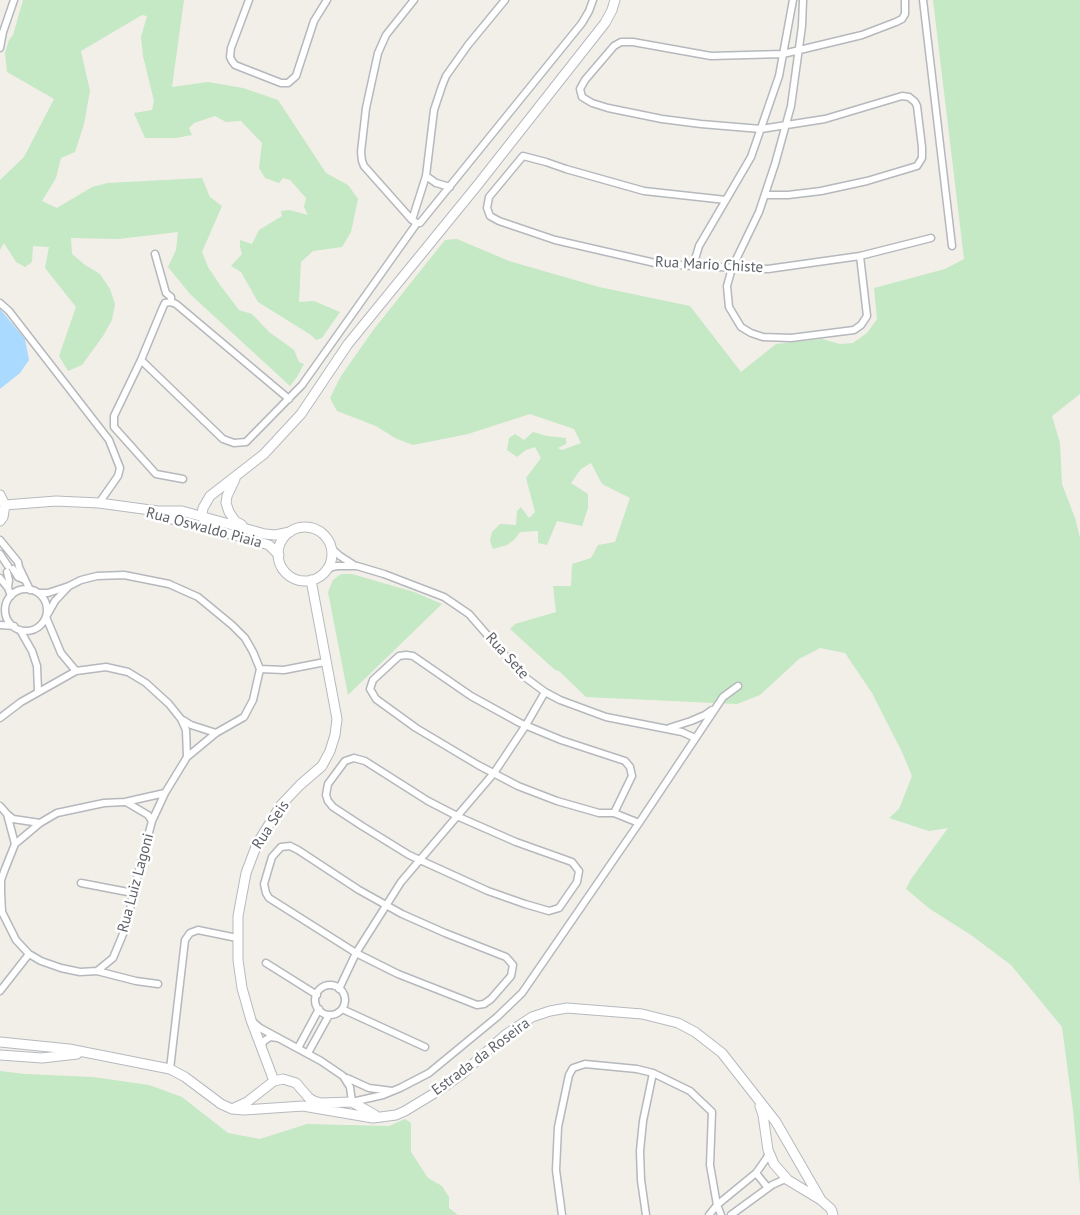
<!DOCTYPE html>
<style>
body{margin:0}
canvas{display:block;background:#f1efe8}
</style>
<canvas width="1080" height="1215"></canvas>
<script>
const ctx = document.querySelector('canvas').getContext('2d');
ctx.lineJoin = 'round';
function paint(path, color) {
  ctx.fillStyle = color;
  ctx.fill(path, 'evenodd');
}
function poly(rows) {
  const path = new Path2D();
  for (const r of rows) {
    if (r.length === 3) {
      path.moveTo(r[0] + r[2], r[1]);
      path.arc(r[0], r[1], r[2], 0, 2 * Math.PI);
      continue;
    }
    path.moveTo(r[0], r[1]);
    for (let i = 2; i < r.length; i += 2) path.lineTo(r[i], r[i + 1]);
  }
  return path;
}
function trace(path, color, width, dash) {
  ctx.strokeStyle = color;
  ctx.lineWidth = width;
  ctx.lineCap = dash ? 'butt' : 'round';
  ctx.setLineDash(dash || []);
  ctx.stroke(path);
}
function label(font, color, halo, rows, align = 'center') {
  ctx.font = font + ' "PT Sans",sans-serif';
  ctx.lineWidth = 5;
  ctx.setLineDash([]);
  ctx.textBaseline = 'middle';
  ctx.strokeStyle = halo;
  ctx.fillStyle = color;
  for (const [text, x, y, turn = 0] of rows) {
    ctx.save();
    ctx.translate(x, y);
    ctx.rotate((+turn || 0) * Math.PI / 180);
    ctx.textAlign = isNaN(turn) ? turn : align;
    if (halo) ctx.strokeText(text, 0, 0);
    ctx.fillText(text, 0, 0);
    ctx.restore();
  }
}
paint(poly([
 [23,0,184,0,172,87,208,82,243,88,278,100,326,173,348,185,358,199,351,232,342,247,313,251,301,262,299,302,314,301,340,312,322,338,316,340,311,335,258,302,241,272,231,266,242,254,240,247,240,240,252,244,259,230,282,216,281,211,289,210,308,215,304,207,306,198,290,180,283,178,279,183,265,178,259,168,262,143,241,121,226,122,215,116,194,123,189,128,192,135,176,138,145,138,134,113,152,110,154,101,143,56,141,37,147,16,142,15,81,51,90,91,84,124,75,152,61,158,56,178,42,201,57,208,92,187,108,183,202,178,210,197,222,206,202,252,208,267,220,285,239,310,252,314,269,332,294,350,299,362,304,364,297,377,290,386,190,294,168,267,176,250,178,232,118,239,71,238,72,254,85,265,100,274,110,289,115,304,112,320,103,336,82,365,68,371,59,356,76,307,45,268,49,247,33,246,32,262,25,267,16,262,4,243,0,250,0,180,24,157,54,99,7,72,5,53,9,40,13,35],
 [933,0,1080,0,1080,394,1052,416,1060,443,1062,484,1075,518,1080,538,1080,1185,1073,1110,1062,1027,1011,965,971,935,930,909,906,889,911,879,948,828,929,831,889,818,899,809,912,776,902,752,872,693,845,653,820,648,799,659,760,695,737,704,586,697,559,671,555,670,510,629,515,624,556,612,553,586,571,586,572,564,591,558,598,545,615,542,630,498,602,484,591,463,581,469,571,483,588,494,588,508,582,526,557,521,547,545,538,543,538,531,520,532,514,540,507,545,493,549,490,541,492,532,500,524,516,525,517,511,521,507,529,518,535,512,526,478,541,458,535,447,526,450,517,457,507,450,509,438,515,434,524,440,533,432,547,436,566,438,566,444,558,448,562,450,581,443,574,429,530,414,468,434,413,445,395,438,376,426,337,411,330,398,341,376,374,329,445,240,457,239,509,261,599,287,690,306,741,372,776,344,822,339,840,344,853,343,867,333,877,319,874,288,945,269,964,259],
 [341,574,352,574,414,592,442,604,348,695,328,592,333,580],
 [0,1071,25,1074,93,1077,149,1085,182,1097,228,1133,260,1139,307,1124,389,1126,405,1119,411,1123,411,1152,428,1178,442,1186,449,1197,449,1208,458,1215,0,1215]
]), '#c5e8c5');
paint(poly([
 [0,309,25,339,29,360,20,373,0,389]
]), '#aadaff');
const street = poly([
 [249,0,231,48,230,57,232,61,235,65,281,83,288,83,296,76,314,21,327,0],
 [414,0,386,35,378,53,366,108,361,152,362,161,364,166,412,220,417,223,420,223,582,23,589,11,593,0],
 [803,0,802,26,791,106,775,164,759,212,732,268,727,286,729,307,741,327,751,333,763,337,791,338,854,330,861,325,867,316,860,256],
 [923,0,952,246],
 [0,48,3,32,14,0],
 [426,176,436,183,450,187],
 [765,195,788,195,821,191,867,181,917,166,922,158,922,147,917,106,915,102,909,97,902,96,825,119,761,129,701,124,662,119,608,108,592,103,582,97,580,89,585,80,614,46,621,42,633,42,711,56,783,54,862,35,896,22,902,19,905,14,905,0],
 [726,200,644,191,566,169,546,162,523,156,489,197,487,208,490,216,499,221,555,240,655,263,693,266,768,269,860,256,931,238],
 [412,220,426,176,434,110,442,86,446,76,468,45,505,0],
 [155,254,166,293,171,297,171,302],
 [693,266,699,246,751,157,779,76,793,0],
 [0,303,9,311,109,440,120,468,118,476,99,503],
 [141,360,163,307,165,303,171,302,176,304,289,399],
 [183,479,156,474,114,427,114,416,141,360,223,439,234,443,246,442,302,385,417,223],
 [0,540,18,562,19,567,30,590],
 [331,548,340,556,354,565],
 [0,554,8,566],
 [328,568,337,566,357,566,384,574,444,597,469,614,522,675,545,692,560,700,606,717,682,732,695,738],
 [13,569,18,577,25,580],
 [7,572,9,580,8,588,11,596],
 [0,578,8,588],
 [69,586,81,580,97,576,124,575,169,584,198,597,232,625,245,638,253,652,260,669,253,700,244,717,216,733,187,757,165,793,152,821,133,893,129,916,123,934,113,958,97,971],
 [26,610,21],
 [39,593,48,593,69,586,55,601,46,617,61,653,76,671],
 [0,625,14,626],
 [20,630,32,651,37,666,38,691],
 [260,669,284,670,325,662],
 [0,718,21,702,76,671,106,667,128,672,146,683,169,704,181,719,186,730,187,757],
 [183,720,191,725,216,733],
 [669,728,691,721,705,715,712,710],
 [354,758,365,761,428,801,459,817,516,842,572,862,579,871,577,882,559,908,549,911,525,904,488,891,409,855,362,826,333,807,328,801,326,795,328,784,345,761,354,758],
 [126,802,148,815,152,821],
 [0,806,7,814,15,844],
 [614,813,632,776,630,767,625,761,561,740,520,723,471,696,413,656,406,655,399,656,373,680,370,689,376,699,416,728,478,765,518,786,557,801,599,813,614,813,639,823],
 [7,814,13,819,40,823],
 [290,846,298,850,359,890,402,914,445,933,506,957,513,965,511,976,491,999,484,1004,477,1005,398,974,356,953,269,898,266,893,264,884,272,857,281,847,290,846],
 [81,883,133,893],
 [266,963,317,995],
 [158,984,136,981,97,971,80,972,61,968,41,961,29,954,16,940,2,912,1,892,1,880,5,869,15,844,40,823,57,813,104,803,125,802,165,793],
 [330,1000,15],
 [339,989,356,953,401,882,494,773,526,725,545,692],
 [0,991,29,954],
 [342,1009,425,1047],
 [253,1022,260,1028,321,1061,343,1076,350,1087,352,1102,383,1095,400,1088,429,1073,497,1017,522,993,639,823,723,697,738,686],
 [261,1047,264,1041,270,1037,278,1038],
 [298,1048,319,1009],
 [308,1053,329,1015],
 [170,1069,185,940,190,933,198,930,237,938],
 [347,1078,369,1088,392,1091],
 [756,1173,768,1188],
 [562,1215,556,1170,558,1127,569,1075,573,1068,585,1064,637,1069,653,1073,690,1091,712,1112,710,1165,717,1205,721,1215],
 [646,1215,641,1180,640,1151,643,1121,653,1073],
 [709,1215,717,1205,756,1173,766,1159,769,1153],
 [731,1215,772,1185,783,1180,788,1180]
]);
const secondary = poly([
 [235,479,227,496,226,503,229,512,235,521,242,525],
 [0,495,5,505,3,517,0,521],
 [5,505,56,501,99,503,158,511,182,511,265,534,275,535,290,532],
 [152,514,253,540,269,545,279,555],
 [305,554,27],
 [224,533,213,527,204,520,202,515,203,508,210,496,264,454,301,414,348,344,476,187,605,23,612,10,615,0],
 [0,1042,69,1049,170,1069,185,1077,221,1104,232,1109,244,1110,303,1106,373,1118,396,1115,405,1111,438,1091,462,1074,505,1035,532,1017,550,1011,567,1008,642,1014,678,1023,695,1032,722,1053,776,1122,821,1200],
 [0,1055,42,1058,77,1054],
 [274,1081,251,1020,242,988,238,960,238,916,246,873,257,844,281,805,300,785,322,766,330,751,335,735,337,719,311,580],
 [760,1106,763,1115,768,1150,774,1164,788,1180,821,1200,831,1209,833,1215],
 [232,1109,247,1102,274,1081,283,1079,296,1083,309,1098,314,1101,321,1103,352,1102,375,1115]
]);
trace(street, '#b5b8bc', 9);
trace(secondary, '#b6babf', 11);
trace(street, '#fff', 6);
trace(secondary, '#fff', 9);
label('15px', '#5f6368', '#fff', [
 ["Rua Mario Chiste",709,265,3],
 ["Rua Oswaldo Piaia",204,528,15],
 ["Rua Sete",507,656,48],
 ["Rua Seis",271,825,-57],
 ["Rua Luiz Lagoni",136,883,-75],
 ["Estrada da Roseira",481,1057,-37]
]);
</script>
